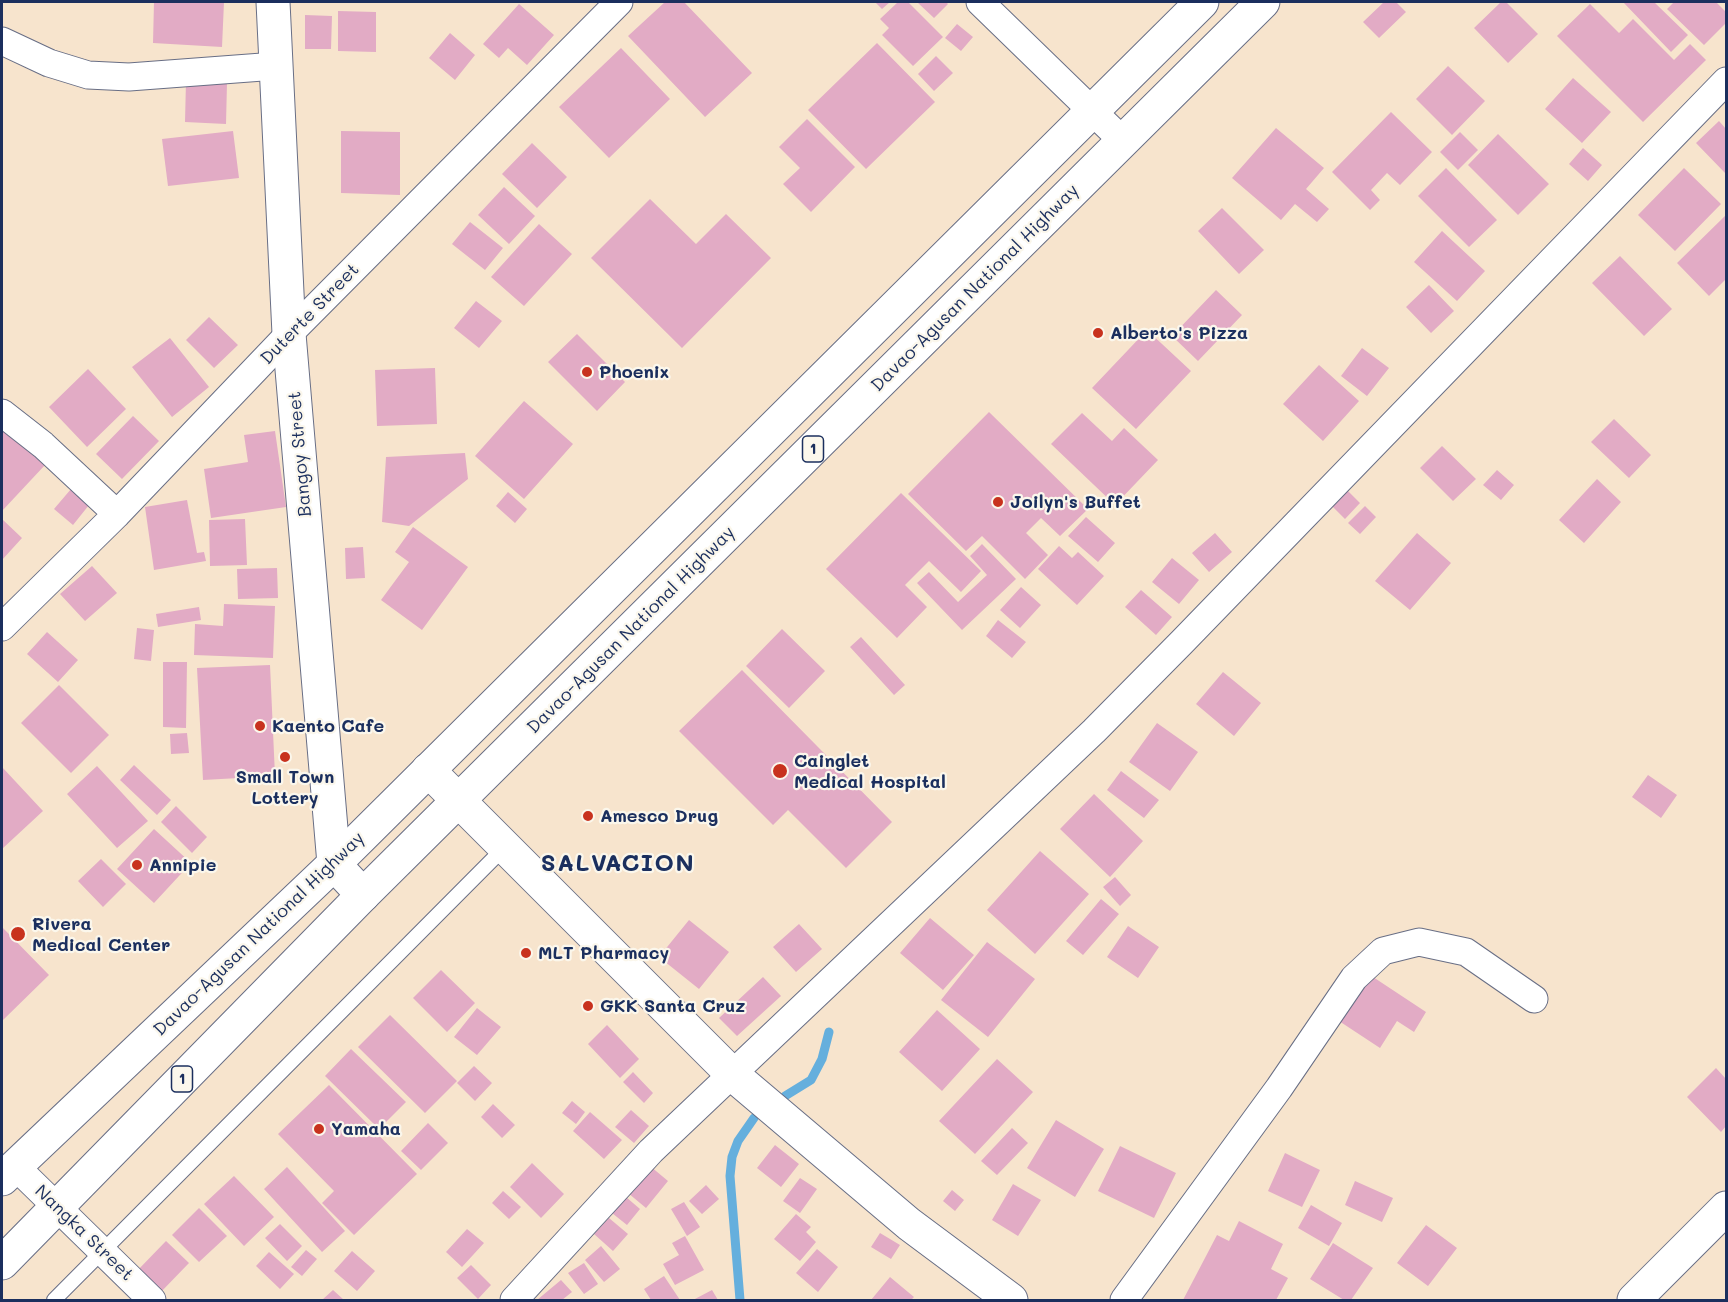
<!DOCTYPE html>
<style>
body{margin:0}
#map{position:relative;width:1728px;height:1302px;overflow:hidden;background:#f7e4cd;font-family:Mali,sans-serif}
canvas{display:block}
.frame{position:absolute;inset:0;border:3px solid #1b2f5e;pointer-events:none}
</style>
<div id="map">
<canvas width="1728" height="1302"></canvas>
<div class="frame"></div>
</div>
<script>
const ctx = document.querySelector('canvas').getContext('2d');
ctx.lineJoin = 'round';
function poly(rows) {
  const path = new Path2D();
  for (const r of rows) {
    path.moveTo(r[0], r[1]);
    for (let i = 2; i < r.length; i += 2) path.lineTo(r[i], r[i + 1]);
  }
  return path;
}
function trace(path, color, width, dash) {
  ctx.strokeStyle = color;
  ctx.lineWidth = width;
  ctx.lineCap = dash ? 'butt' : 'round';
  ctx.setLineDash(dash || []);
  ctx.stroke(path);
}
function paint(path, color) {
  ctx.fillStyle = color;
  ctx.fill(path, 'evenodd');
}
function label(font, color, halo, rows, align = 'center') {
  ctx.font = font + ' Mali,sans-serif';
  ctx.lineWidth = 4.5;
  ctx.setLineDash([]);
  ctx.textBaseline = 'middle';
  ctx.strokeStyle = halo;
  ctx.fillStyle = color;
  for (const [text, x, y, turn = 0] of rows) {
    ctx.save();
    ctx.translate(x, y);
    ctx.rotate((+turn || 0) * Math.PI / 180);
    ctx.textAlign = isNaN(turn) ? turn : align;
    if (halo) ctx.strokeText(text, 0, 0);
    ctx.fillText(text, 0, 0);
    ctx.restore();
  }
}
trace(poly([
 [785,1096,811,1080,822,1059,829,1032],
 [740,1300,730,1176,732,1157,738,1141,754,1118]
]), '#65afdd', 9);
paint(poly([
 [154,2,224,2,222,47,153,43],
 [665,2,684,2,752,73,705,117,628,36],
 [875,2,890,2,882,9],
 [898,2,908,2,943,37,913,66,882,35,889,28,880,19],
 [917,2,946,2,948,4,934,18],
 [1384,2,1396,2,1406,12,1379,38,1363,22],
 [1501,2,1506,2,1538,34,1508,63,1474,28],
 [1623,2,1654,2,1688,35,1671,52],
 [1674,2,1716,2,1726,12,1726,23,1704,45,1667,9],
 [519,4,554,35,527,65,508,48,499,58,483,44],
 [1590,4,1619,33,1633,19,1674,60,1690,44,1706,60,1643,122,1557,36],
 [338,11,376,12,376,52,338,51],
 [305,15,332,16,331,49,305,49],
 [957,24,973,37,961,51,945,38],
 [450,33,475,55,455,80,429,58],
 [877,43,935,102,866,169,808,110],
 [621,48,670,99,609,158,559,107],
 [936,56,953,73,934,91,918,74],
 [1448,66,1485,101,1452,135,1416,99],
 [1573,78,1611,112,1582,143,1545,109],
 [186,81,227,83,226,124,185,122],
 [1391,112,1432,152,1400,185,1387,173,1371,190,1380,200,1370,210,1332,172],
 [807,119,855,167,811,212,783,184,800,168,779,147],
 [1719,121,1726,129,1726,174,1696,143],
 [1276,128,1324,168,1306,189,1329,209,1317,222,1295,204,1281,220,1232,178],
 [233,131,239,178,168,186,162,139],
 [341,131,400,132,400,195,341,193],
 [1460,132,1478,150,1458,170,1440,152],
 [1498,134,1549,184,1518,215,1468,165],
 [532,143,567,177,537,208,502,174],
 [1583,148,1602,165,1588,181,1569,164],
 [1446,168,1497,220,1469,247,1418,196],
 [1684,168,1721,204,1675,251,1638,215],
 [504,187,535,216,509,244,478,215],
 [650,199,696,244,726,214,771,258,682,348,591,258],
 [1222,208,1264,250,1239,274,1198,231],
 [1726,215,1726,279,1709,296,1677,263],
 [470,222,503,248,485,270,452,244],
 [539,224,572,254,524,306,491,277],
 [1442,231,1485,271,1457,301,1414,262],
 [1620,256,1672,309,1644,336,1592,283],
 [1429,285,1454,311,1431,333,1406,307],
 [1216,290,1242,315,1198,361,1172,336],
 [476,301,502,321,479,348,454,328],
 [209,317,238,345,214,368,186,340],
 [1147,330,1191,371,1136,429,1092,388],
 [577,334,625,382,597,411,548,362],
 [170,338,209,387,172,417,132,367],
 [1362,348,1389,368,1367,396,1341,376],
 [1319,365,1359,401,1323,441,1283,404],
 [435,368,437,424,377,426,375,370],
 [88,369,126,409,87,447,49,407],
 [524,401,573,444,524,499,475,456],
 [989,412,1088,509,1060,536,1041,518,1026,533,1048,555,1025,579,982,536,966,551,908,494],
 [1082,413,1112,441,1124,428,1158,460,1115,505,1051,444],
 [133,416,159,441,122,479,96,454],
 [1614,419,1651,455,1629,478,1591,442],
 [2,424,45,465,2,511],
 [275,431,286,507,211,518,204,469,248,462,244,435],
 [1442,446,1476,479,1453,501,1420,468],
 [465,453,468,479,409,526,382,522,386,457],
 [1497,470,1514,485,1501,500,1483,485],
 [1597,479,1621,502,1584,543,1559,520],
 [71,489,89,505,73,525,54,509],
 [1346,489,1360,503,1345,519,1330,504],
 [508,492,527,509,515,523,496,506],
 [901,493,981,571,961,592,929,561,905,585,927,607,897,638,826,569],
 [187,500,197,553,204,552,206,561,154,570,145,507],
 [1365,506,1376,517,1360,534,1348,523],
 [1086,517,1115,543,1098,562,1068,536],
 [2,519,22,538,2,560],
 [245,519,247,565,210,566,209,520],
 [413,527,468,567,422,630,381,600,409,562,395,552],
 [1215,533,1232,552,1209,572,1192,553],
 [1417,533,1451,563,1410,610,1375,581],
 [982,544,1016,579,962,630,917,583,929,572,958,602,987,575,970,556],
 [1059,546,1072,558,1078,552,1104,576,1077,605,1038,569],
 [363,547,365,578,346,579,345,548],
 [1172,558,1199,580,1179,604,1152,582],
 [92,566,117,593,85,621,60,594],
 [277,568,278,598,238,599,237,569],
 [1021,587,1041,605,1020,628,1000,610],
 [1141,590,1172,617,1156,635,1125,607],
 [224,604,275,606,273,658,194,655,195,624,223,626],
 [199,607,201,620,158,627,156,614],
 [998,620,1026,642,1012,658,986,636],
 [137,628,154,630,151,661,134,659],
 [782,629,825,671,789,708,746,666],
 [47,632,78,660,58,682,27,654],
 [861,637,905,685,894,695,850,647],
 [163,662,187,662,186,728,163,727],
 [270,665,275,776,203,780,197,668],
 [742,670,892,822,846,868,788,810,773,825,679,731],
 [1223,672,1261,703,1234,736,1196,704],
 [59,685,109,735,71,773,21,723],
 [1157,723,1198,752,1170,791,1129,762],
 [187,733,189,753,171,754,170,734],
 [134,765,171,800,157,815,120,780],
 [97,766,148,821,117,848,67,794],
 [2,767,43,811,2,849],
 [1121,771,1159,800,1144,818,1107,790],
 [1648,775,1677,795,1661,818,1632,797],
 [1094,794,1143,841,1110,877,1060,829],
 [176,806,207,837,192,853,161,822],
 [154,829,191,863,154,903,117,869],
 [1040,851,1089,894,1035,954,987,910],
 [101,859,126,884,103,907,78,881],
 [1115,877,1131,895,1120,906,1103,887],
 [1101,899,1119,914,1083,955,1066,941],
 [930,918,974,955,943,990,900,953],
 [689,920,729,952,699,989,659,957],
 [799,924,822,949,796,972,773,947],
 [1128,926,1159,947,1138,978,1107,957],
 [2,927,49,975,2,1021],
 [987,942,1035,979,988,1037,941,1000],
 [441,970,475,1003,447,1032,413,998],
 [1370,975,1426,1012,1414,1032,1397,1021,1380,1048,1339,1021],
 [763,977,781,996,737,1036,719,1018],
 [477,1008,501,1027,477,1055,454,1037],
 [937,1010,980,1049,942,1091,899,1052],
 [390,1015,457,1081,425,1113,358,1047],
 [607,1025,639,1059,620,1078,588,1044],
 [351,1049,406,1102,379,1129,325,1076],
 [997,1059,1033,1092,975,1154,939,1121],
 [474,1066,492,1083,475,1101,457,1083],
 [1716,1068,1726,1079,1726,1126,1721,1132,1687,1097],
 [633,1072,653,1093,644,1103,623,1082],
 [329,1085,417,1174,354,1235,322,1203,334,1191,278,1134],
 [572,1101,585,1112,576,1124,562,1113],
 [493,1104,515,1125,502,1138,481,1117],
 [631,1110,649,1126,634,1143,615,1127],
 [590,1112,622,1140,604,1159,573,1131],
 [1056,1120,1104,1149,1075,1197,1027,1168],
 [428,1123,448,1143,421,1170,401,1151],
 [1012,1128,1028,1143,997,1175,981,1161],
 [775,1145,799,1164,781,1187,757,1168],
 [1120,1146,1176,1173,1154,1218,1098,1191],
 [1285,1153,1320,1170,1302,1207,1268,1191],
 [532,1163,564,1194,541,1218,510,1187],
 [650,1166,668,1181,646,1208,628,1193],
 [287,1167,345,1231,322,1252,264,1189],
 [234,1176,274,1217,244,1246,204,1204],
 [800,1178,817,1189,800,1213,783,1201],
 [1355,1181,1393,1198,1382,1222,1345,1205],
 [1013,1184,1041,1200,1018,1236,992,1220],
 [706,1185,719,1199,702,1214,689,1201],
 [952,1190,964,1200,955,1211,943,1201],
 [503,1191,521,1207,509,1219,492,1203],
 [626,1197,640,1209,627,1225,612,1213],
 [684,1202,700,1227,687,1236,671,1209],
 [1311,1205,1342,1223,1329,1246,1298,1228],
 [199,1208,227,1236,199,1262,172,1235],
 [796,1214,811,1227,806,1232,816,1242,800,1261,774,1239],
 [609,1218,628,1234,613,1251,594,1234],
 [1239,1221,1283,1244,1271,1269,1288,1278,1276,1300,1183,1300,1217,1235,1229,1241],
 [280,1224,302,1246,287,1261,265,1238],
 [1426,1225,1457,1248,1428,1286,1397,1263],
 [467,1229,484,1243,462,1267,446,1252],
 [880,1233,900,1245,891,1259,871,1247],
 [685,1236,704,1270,675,1285,663,1264,679,1255,672,1243],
 [166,1241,189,1263,158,1295,135,1273],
 [1333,1243,1373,1268,1351,1300,1344,1300,1310,1279],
 [601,1246,620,1269,604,1282,585,1260],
 [817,1249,838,1267,818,1292,796,1273],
 [306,1250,317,1259,302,1276,291,1267],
 [352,1251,375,1271,357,1291,334,1271],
 [269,1252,294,1274,280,1289,256,1266],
 [584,1263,598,1284,584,1294,568,1273],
 [471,1265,491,1285,478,1299,457,1278],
 [664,1276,680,1300,651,1300,644,1289],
 [890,1277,914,1297,911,1300,871,1300],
 [561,1280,572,1292,562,1300,537,1300],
 [333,1290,344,1300,322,1300],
 [712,1290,718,1300,693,1300]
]), '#e2abc5');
const service = poly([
 [54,1300,505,847]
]);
const minor = poly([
 [980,2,1123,141],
 [2,41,49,63,88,75,129,77,276,66],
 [2,413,43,445,117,514],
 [2,627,117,514,289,334,619,2],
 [15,1166,152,1300],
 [514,1300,651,1151,1094,731,1182,642,1726,81],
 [1124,1300,1279,1088,1354,978,1383,951,1419,942,1466,952,1534,999]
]);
const tertiary = poly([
 [273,2,289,334,334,864,363,895],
 [428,770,733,1075,909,1224,1011,1300],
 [1634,1300,1726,1208]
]);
const trunk = poly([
 [2,1179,334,864,1202,2],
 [2,1263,363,895,1263,2]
]);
trace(service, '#686e85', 16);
trace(minor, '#686e85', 29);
trace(tertiary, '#686e85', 35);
trace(trunk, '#686e85', 35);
trace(service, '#fff', 14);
trace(minor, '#fff', 27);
trace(tertiary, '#fff', 33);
trace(trunk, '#fff', 33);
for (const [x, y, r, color] of [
 [1098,333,6,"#c8321e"],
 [587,372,6,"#c8321e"],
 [998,502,6,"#c8321e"],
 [260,726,6,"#c8321e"],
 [285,757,6,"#c8321e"],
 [780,771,8,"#c8321e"],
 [588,816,6,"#c8321e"],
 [137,865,6,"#c8321e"],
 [18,934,8,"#c8321e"],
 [526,953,6,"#c8321e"],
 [588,1006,6,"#c8321e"],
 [319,1129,6,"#c8321e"]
]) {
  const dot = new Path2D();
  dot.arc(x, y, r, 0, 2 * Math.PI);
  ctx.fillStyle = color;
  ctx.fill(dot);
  trace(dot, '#fbf7ec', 2);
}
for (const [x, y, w] of [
 [813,449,21],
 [182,1079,21]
]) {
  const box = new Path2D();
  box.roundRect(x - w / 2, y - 13, w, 26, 4.5);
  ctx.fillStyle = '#fbf7ec';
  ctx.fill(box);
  trace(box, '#1b2f5e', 1.5);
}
label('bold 16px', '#1b2f5e', null, [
 ["1",813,449],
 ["1",182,1079]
]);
label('18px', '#1b2f5e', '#fbf7ec', [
 ["Davao-Agusan National Highway",975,288,-45],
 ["Duterte Street",310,314,-46],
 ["Bangoy Street",300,454,-95],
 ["Davao-Agusan National Highway",631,630,-45],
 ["Davao-Agusan National Highway",259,934,-44],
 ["Nangka Street",84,1233,44]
]);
label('bold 18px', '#1b2f5e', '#fbf7ec', [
 ["Alberto's Pizza",1110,333],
 ["Phoenix",599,372],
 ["Joilyn's Buffet",1010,502],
 ["Kaento Cafe",272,726],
 ["Cainglet",794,761],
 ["Medical Hospital",794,782],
 ["Small Town",285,777,"center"],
 ["Lottery",285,798,"center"],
 ["Amesco Drug",600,816],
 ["Annipie",149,865],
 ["Rivera",32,924],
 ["Medical Center",32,945],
 ["MLT Pharmacy",538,953],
 ["GKK Santa Cruz",600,1006],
 ["Yamaha",331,1129]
], 'left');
ctx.letterSpacing = '1.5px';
label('bold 24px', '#1b2f5e', '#fbf7ec', [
 ["SALVACION",618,864]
]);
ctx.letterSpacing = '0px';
</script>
